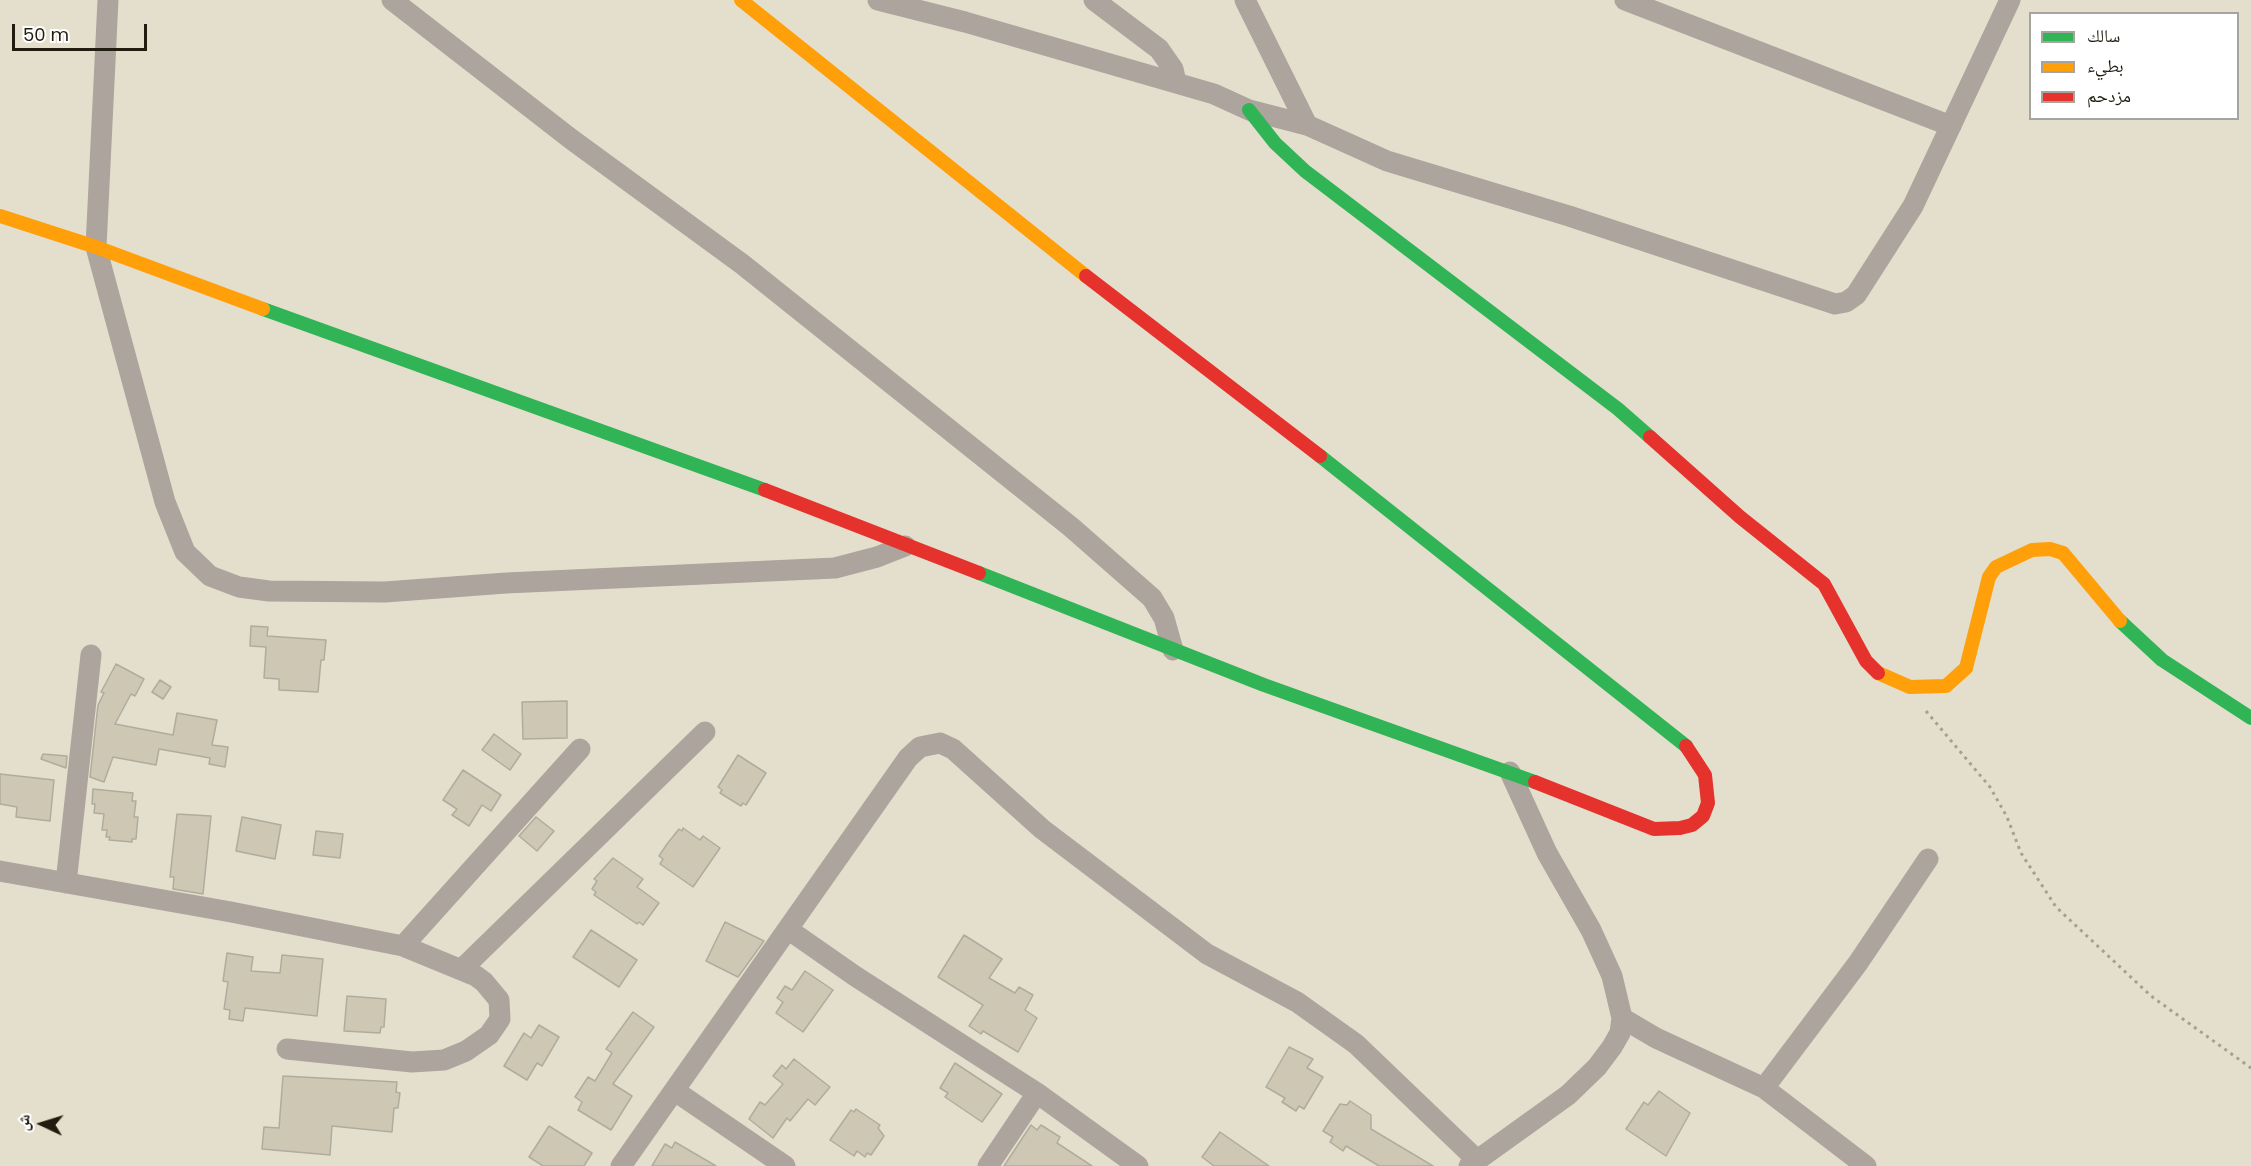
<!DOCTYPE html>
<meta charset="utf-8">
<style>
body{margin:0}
#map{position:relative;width:2251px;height:1166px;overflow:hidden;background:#e4dfcc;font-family:Poppins,"Noto Naskh Arabic",sans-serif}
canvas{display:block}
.legend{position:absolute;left:2029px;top:12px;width:210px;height:108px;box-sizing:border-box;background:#fff;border:2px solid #a6a49f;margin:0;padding:8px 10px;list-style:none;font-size:18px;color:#201c0f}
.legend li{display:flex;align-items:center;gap:12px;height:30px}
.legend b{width:30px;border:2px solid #a6a49f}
.north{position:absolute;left:12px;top:1094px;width:60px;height:60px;-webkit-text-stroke:4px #fff;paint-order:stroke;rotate:274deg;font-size:16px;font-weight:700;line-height:24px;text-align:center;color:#201c0f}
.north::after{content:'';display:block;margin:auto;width:21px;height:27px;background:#201c0f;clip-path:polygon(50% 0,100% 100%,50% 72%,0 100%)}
.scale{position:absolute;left:12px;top:24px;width:135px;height:27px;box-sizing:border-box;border:3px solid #201c0f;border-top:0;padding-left:8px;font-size:18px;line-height:21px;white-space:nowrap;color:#201c0f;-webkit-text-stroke:4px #fff;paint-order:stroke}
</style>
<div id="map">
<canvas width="2251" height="1166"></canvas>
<ul class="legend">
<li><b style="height:8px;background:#30b455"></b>سالك</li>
<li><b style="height:8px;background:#ff9f0a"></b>بطيء</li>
<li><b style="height:8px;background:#e5322d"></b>مزدحم</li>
</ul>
<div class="north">ش</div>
<div class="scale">50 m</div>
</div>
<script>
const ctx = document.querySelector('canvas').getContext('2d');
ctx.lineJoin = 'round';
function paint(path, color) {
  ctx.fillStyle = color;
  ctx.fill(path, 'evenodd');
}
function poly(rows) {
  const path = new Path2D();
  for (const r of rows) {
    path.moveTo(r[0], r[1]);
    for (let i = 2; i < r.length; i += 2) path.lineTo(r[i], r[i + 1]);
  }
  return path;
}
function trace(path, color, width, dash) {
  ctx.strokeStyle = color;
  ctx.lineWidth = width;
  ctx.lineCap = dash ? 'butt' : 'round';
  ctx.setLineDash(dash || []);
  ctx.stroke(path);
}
const building = poly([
 [251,626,268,627,267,636,326,640,324,660,321,660,318,692,279,690,279,679,264,678,266,647,250,646,251,626],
 [116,664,144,679,135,696,131,694,115,724,173,735,177,713,217,720,212,745,228,747,225,767,209,764,210,758,159,749,156,765,113,757,104,782,90,777,98,705,104,693,101,692,116,664],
 [160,680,171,687,163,699,152,692,160,680],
 [567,701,567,738,523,739,522,702,567,701],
 [494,734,521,754,510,770,482,750,494,734],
 [43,754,67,756,66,768,41,759,43,754],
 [738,755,766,773,746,805,743,803,741,806,720,793,722,790,718,787,738,755],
 [463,770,501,795,491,811,482,805,469,826,452,815,457,809,443,800,463,770],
 [0,774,54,780,50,821,16,817,17,807,0,804,0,774],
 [93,789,133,793,132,801,136,801,134,817,138,817,136,839,132,839,132,842,109,840,110,837,106,837,107,830,102,830,104,814,94,813,95,804,92,804,93,789],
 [177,814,211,816,203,894,173,889,174,877,170,877,177,814],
 [242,817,281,825,275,859,236,851,242,817],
 [536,817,554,831,537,851,519,836,536,817],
 [683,828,700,840,703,836,720,848,693,887,660,864,663,859,659,856,667,844,679,829,682,831,683,828],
 [316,831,343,834,340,858,313,855,316,831],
 [613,858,643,879,637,887,659,903,643,925,639,922,637,924,594,895,596,892,592,889,597,881,594,879,613,858],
 [725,922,764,941,738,977,706,961,725,922],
 [591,930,637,960,619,987,573,957,591,930],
 [964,935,1002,959,989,978,1015,993,1019,987,1033,995,1025,1010,1037,1018,1018,1052,983,1031,981,1034,969,1026,983,1005,938,977,964,935],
 [227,953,253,957,251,971,280,973,282,955,323,959,317,1016,245,1008,243,1021,229,1019,230,1010,224,1009,228,982,223,981,227,953],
 [805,971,833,990,803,1032,776,1013,783,1002,777,998,785,986,792,990,805,971],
 [347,996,386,999,384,1027,381,1027,380,1033,344,1031,347,996],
 [633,1012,654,1027,613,1084,632,1096,611,1130,578,1110,582,1102,575,1097,588,1077,595,1081,612,1053,606,1049,633,1012],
 [539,1025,559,1037,542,1066,537,1063,527,1080,504,1066,524,1033,531,1038,539,1025],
 [1289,1047,1313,1059,1307,1068,1323,1077,1304,1109,1299,1106,1296,1111,1282,1102,1285,1098,1266,1087,1289,1047],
 [794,1059,830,1087,815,1105,808,1099,790,1121,787,1118,773,1138,749,1119,760,1102,765,1105,783,1084,773,1076,782,1065,786,1069,794,1059],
 [955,1063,1002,1094,982,1122,945,1097,948,1093,940,1088,955,1063],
 [283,1076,397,1082,396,1092,400,1093,398,1108,394,1108,392,1132,332,1126,330,1155,262,1149,264,1127,279,1128,283,1076],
 [1659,1091,1690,1113,1666,1156,1626,1129,1644,1102,1648,1105,1659,1091],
 [1350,1101,1371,1115,1371,1129,1433,1166,1379,1166,1346,1146,1343,1151,1330,1142,1333,1137,1323,1131,1340,1104,1347,1105,1350,1101],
 [856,1109,880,1125,878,1128,884,1136,871,1155,867,1153,865,1157,857,1151,854,1156,830,1140,851,1110,854,1112,856,1109],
 [1031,1125,1037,1130,1041,1125,1060,1137,1057,1143,1092,1166,1004,1166,1031,1125],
 [549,1126,592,1153,584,1166,543,1166,529,1157,549,1126],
 [1220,1132,1269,1166,1214,1166,1202,1157,1220,1132],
 [675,1142,716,1166,652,1166,665,1144,672,1148,675,1142]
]);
paint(building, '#cdc7b3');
trace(building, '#b0ac9d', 1.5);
trace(poly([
 [1926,711,1990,787,2007,817,2021,853,2056,907,2151,996,2251,1068]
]), '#a69f97', 3, [3, 4.5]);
trace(poly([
 [108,0,96,247,165,502,185,552,210,576,239,587,269,591,385,592,506,583,835,568,877,557,905,546],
 [392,0,571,139,742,264,1071,527,1152,598,1164,618,1173,650],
 [878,0,965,22,1214,94,1249,110,1307,125,1387,161,1569,216,1835,304,1846,302,1856,295,1913,206,2010,0],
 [1094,0,1159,49,1173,69,1176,82],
 [1245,0,1307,125],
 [1625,0,1951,126],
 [0,871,231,912,403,946,476,976,484,982,499,1000,500,1019,489,1035,466,1051,444,1060,412,1062,287,1049],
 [66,883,91,655],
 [789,930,855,976,1037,1093,1138,1166],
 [403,946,580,749],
 [462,969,705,732],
 [1622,1018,1656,1038,1764,1088,1866,1166],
 [1764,1088,1858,963,1928,859],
 [675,1091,785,1166],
 [621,1166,908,758,920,747,940,743,953,749,1042,829,1207,954,1297,1002,1356,1044,1476,1159],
 [988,1166,1037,1093],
 [1469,1166,1568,1095,1597,1067,1612,1047,1620,1033,1622,1018,1612,976,1591,930,1547,853,1510,772]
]), '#ada49e', 21);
trace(poly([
 [1249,110,1275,143,1305,171,1618,409,1650,437],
 [263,309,765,490],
 [1320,456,1686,746],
 [979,573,1264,685,1535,782],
 [2120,621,2162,660,2251,718]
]), '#30b455', 14);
trace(poly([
 [741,0,1086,276],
 [0,216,96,247,263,309],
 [1878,673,1910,687,1946,686,1966,668,1989,577,1996,567,2032,550,2050,549,2063,553,2120,621]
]), '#ff9f0a', 14);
trace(poly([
 [1086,276,1320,456],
 [1650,437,1740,517,1824,584,1866,661,1878,673],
 [765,490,979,573],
 [1535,782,1654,829,1680,828,1692,825,1703,816,1708,803,1705,775,1686,746]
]), '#e5322d', 14);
</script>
